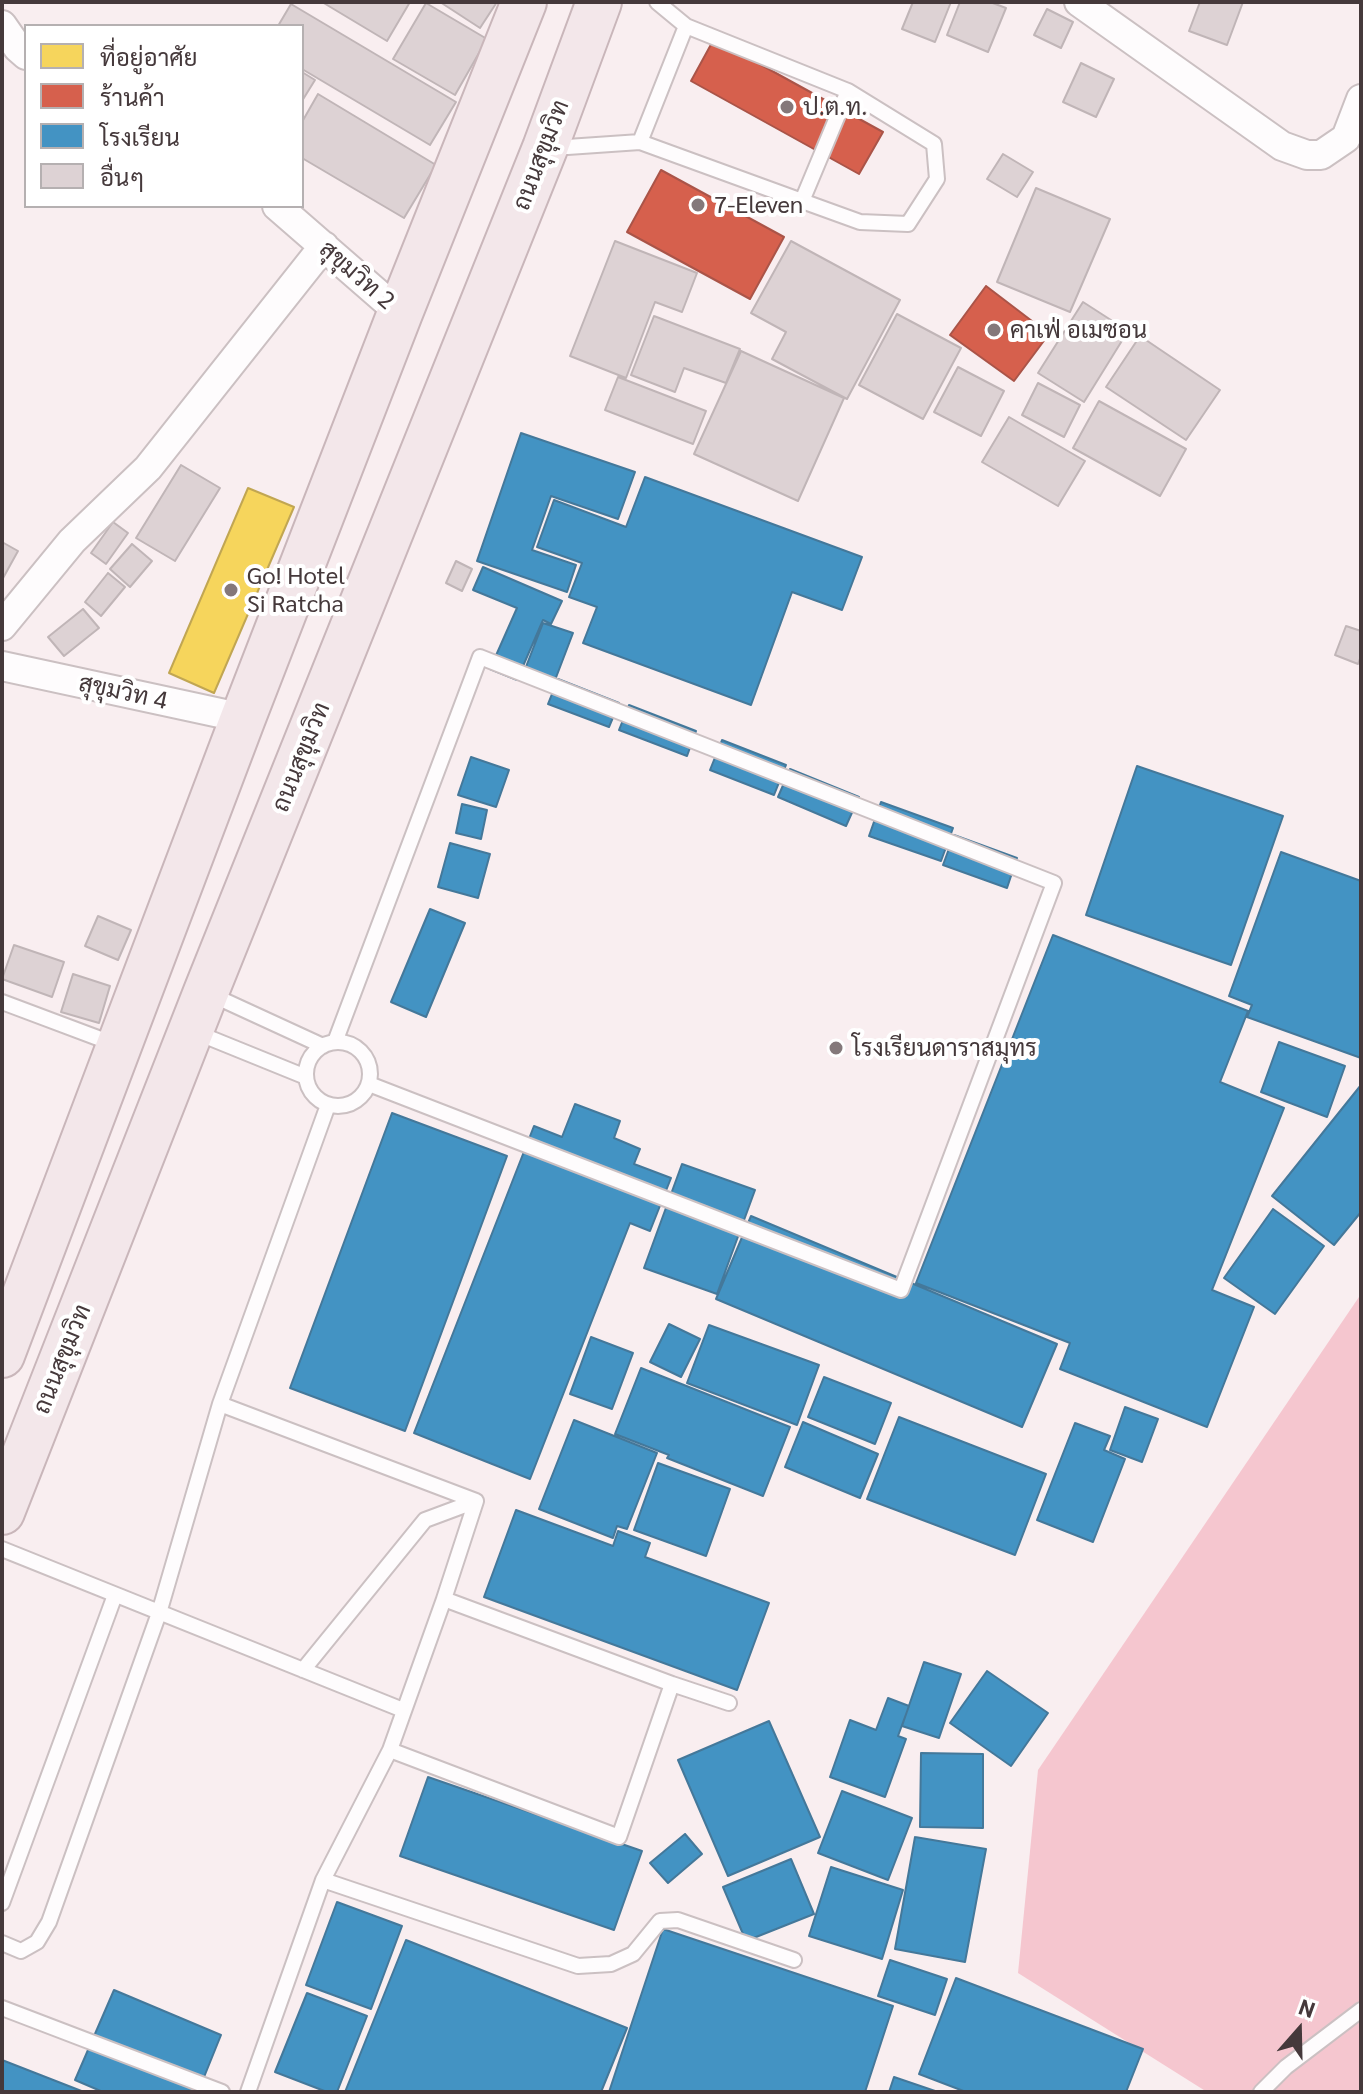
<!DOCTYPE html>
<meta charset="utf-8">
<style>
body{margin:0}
#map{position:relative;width:1363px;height:2094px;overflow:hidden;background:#f9eef0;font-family:Georgia,Sarabun,serif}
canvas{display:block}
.frame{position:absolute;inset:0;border:4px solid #45393b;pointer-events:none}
.legend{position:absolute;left:24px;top:24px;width:280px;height:184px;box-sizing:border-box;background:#fff;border:2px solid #b5b0b1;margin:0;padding:10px 14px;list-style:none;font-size:24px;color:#45393b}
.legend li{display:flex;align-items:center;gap:16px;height:40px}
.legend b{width:40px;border:2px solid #b5b0b1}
.north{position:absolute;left:1259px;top:1990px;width:80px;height:80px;-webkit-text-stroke:6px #fff;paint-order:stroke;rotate:20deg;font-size:22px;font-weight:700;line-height:32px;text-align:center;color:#45393b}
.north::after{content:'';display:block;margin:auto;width:28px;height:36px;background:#45393b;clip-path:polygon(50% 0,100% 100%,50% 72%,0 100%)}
</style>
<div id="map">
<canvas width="1363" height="2094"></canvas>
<div class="frame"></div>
<ul class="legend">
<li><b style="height:22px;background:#f6d55c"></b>ที่อยู่อาศัย</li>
<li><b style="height:22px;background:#d6604d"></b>ร้านค้า</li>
<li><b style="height:22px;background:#4393c3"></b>โรงเรียน</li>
<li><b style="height:22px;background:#ddd2d4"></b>อื่นๆ</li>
</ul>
<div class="north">N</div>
</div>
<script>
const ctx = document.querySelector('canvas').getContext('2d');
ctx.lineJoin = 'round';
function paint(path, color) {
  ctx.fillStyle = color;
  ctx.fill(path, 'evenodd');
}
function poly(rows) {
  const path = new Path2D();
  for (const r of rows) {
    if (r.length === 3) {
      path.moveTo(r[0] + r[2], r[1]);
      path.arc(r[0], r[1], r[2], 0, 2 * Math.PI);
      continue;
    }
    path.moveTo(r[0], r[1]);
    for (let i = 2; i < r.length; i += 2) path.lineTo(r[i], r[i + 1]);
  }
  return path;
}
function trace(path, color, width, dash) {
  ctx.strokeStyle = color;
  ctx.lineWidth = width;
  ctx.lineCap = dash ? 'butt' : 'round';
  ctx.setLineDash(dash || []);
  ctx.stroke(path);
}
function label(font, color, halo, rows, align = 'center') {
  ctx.font = font + ' Georgia,Sarabun,serif';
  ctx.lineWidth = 8;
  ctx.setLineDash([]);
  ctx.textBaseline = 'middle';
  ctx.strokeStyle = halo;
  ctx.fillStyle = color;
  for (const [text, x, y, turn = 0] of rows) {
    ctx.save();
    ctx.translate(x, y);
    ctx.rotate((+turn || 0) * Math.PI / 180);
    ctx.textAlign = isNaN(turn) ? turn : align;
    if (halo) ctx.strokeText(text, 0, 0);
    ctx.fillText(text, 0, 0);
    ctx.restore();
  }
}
paint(poly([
 [1361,1294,1361,2092,1207,2092,1018,1973,1038,1770]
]), '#f5c6cf');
const homes = poly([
 [248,488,294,507,214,693,169,673,248,488]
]);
paint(homes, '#f6d55c');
trace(homes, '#c1a652', 2);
const shops = poly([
 [714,39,883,132,859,174,691,81,714,39],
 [661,170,784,237,750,299,627,232,661,170],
 [986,286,1049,334,1014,381,950,335,986,286]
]);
paint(shops, '#d6604d');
trace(shops, '#aa5448', 2);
const schools = poly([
 [521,433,635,472,618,519,551,496,532,550,576,565,567,592,477,561,521,433],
 [645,477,862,557,842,610,792,592,751,705,583,643,597,607,569,597,582,563,537,547,554,500,626,527,645,477],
 [483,567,562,601,551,624,543,620,517,680,490,669,517,608,473,590,483,567],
 [543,623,573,633,552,688,522,677,543,623],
 [558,679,619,703,609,727,548,704,558,679],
 [629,705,696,731,687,756,619,730,629,705],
 [722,740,786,765,774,795,710,770,722,740],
 [471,757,509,770,496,807,458,795,471,757],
 [1137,766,1283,816,1231,965,1086,915,1137,766],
 [790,769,859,797,846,826,778,797,790,769],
 [881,802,953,828,941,861,869,836,881,802],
 [462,804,487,810,481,839,456,833,462,804],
 [954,835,1017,858,1007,888,943,865,954,835],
 [450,843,490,854,478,898,438,887,450,843],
 [1281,852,1361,881,1361,1058,1247,1017,1252,1005,1229,996,1281,852],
 [430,909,465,923,426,1017,391,1002,430,909],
 [1053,935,1248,1011,1220,1082,1284,1108,1212,1290,1254,1307,1207,1427,1060,1369,1070,1343,916,1283,1053,935],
 [1279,1042,1345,1066,1327,1117,1261,1092,1279,1042],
 [1361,1085,1361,1212,1334,1245,1272,1196,1361,1085],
 [575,1104,620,1121,614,1138,640,1149,634,1164,671,1178,650,1231,630,1223,530,1479,414,1433,534,1126,562,1137,575,1104],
 [392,1113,507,1156,405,1431,290,1388,392,1113],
 [682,1164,755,1190,717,1294,644,1268,682,1164],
 [1273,1209,1324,1246,1275,1314,1224,1278,1273,1209],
 [751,1216,1057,1344,1022,1427,716,1299,751,1216],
 [669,1324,700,1339,681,1377,650,1362,669,1324],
 [709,1325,819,1365,797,1425,687,1383,709,1325],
 [591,1337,633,1353,612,1409,570,1394,591,1337],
 [641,1368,790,1427,763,1496,667,1458,669,1455,615,1434,641,1368],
 [824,1377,891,1403,875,1444,808,1417,824,1377],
 [1125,1407,1158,1419,1142,1462,1110,1450,1125,1407],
 [899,1417,1046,1474,1015,1555,867,1499,899,1417],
 [574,1420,657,1453,627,1529,617,1526,613,1538,539,1509,574,1420],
 [803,1422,878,1454,860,1498,785,1467,803,1422],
 [1075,1423,1110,1436,1104,1450,1125,1459,1093,1542,1037,1520,1075,1423],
 [658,1463,730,1489,706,1556,634,1530,658,1463],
 [516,1510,613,1546,618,1531,650,1543,645,1557,769,1603,737,1690,484,1597,516,1510],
 [924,1662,961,1674,939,1738,902,1726,924,1662],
 [987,1671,1048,1713,1011,1766,950,1723,987,1671],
 [888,1698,909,1706,898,1736,906,1739,885,1797,830,1777,850,1720,876,1730,888,1698],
 [769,1721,820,1837,728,1876,678,1760,769,1721],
 [921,1753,983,1754,983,1828,920,1827,921,1753],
 [428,1777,642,1851,614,1930,400,1856,428,1777],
 [842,1791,912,1818,888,1880,818,1853,842,1791],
 [685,1834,702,1854,668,1883,650,1863,685,1834],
 [915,1837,986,1849,965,1962,895,1949,915,1837],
 [791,1859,814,1914,746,1941,723,1887,791,1859],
 [831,1867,903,1890,882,1959,809,1936,831,1867],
 [337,1902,402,1926,371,2009,306,1985,337,1902],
 [663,1929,893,2006,865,2092,609,2092,663,1929],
 [406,1940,627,2028,601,2092,345,2092,406,1940],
 [890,1960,947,1979,935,2015,878,1996,890,1960],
 [956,1978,1143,2049,1126,2092,966,2092,919,2074,956,1978],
 [114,1990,221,2035,198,2092,103,2092,75,2080,114,1990],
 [307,1993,367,2016,337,2092,327,2092,275,2072,307,1993],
 [2,2060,84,2092,2,2092,2,2060],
 [894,2077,938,2092,889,2092,894,2077]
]);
paint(schools, '#4393c3');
trace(schools, '#44789a', 2);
const building = poly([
 [322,2,410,2,387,41,322,2],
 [440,2,497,2,480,28,440,2],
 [913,2,951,2,935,42,902,29,913,2],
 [960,2,990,2,1006,8,988,52,947,35,960,2],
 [1200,2,1243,2,1227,45,1189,31,1200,2],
 [426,3,487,39,455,95,393,59,426,3],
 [291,4,456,102,430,145,302,69,302,26,278,26,291,4],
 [1047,9,1073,22,1061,48,1034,35,1047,9],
 [1081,63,1114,79,1096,117,1063,102,1081,63],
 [302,72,315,80,302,101,302,72],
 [318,94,436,165,404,218,302,158,302,122,318,94],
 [1003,154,1033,172,1017,197,987,179,1003,154],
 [1036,188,1110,219,1070,312,997,282,1036,188],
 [615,241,697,273,682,312,655,302,626,378,570,356,615,241],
 [791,241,900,300,847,399,772,359,786,332,751,313,791,241],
 [1083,302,1128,331,1084,402,1038,373,1083,302],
 [897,314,961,348,923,419,859,385,897,314],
 [654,316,740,349,726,383,684,368,675,392,631,375,654,316],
 [1140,336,1220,390,1186,440,1106,387,1140,336],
 [741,351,844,398,798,501,694,454,741,351],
 [958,367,1004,391,981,436,934,412,958,367],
 [618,377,706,411,693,444,605,410,618,377],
 [1038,383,1080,405,1064,437,1022,415,1038,383],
 [1099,401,1186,449,1160,496,1073,448,1099,401],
 [1009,417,1085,461,1058,506,982,462,1009,417],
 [181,465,220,488,175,561,136,538,181,465],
 [113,522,128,533,106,564,91,553,113,522],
 [2,542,18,551,2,580,2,542],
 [132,544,152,561,130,587,110,569,132,544],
 [456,561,472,569,462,591,446,583,456,561],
 [108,573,125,587,101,616,85,602,108,573],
 [83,609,99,628,64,656,48,637,83,609],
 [1346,626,1361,631,1361,656,1358,664,1335,655,1346,626],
 [98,916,131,930,118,960,85,946,98,916],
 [14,945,64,962,52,997,2,979,14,945],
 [73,974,110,986,99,1023,61,1012,73,974]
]);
paint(building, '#ddd2d4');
trace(building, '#c0b5b7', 2);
const service = poly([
 [640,142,686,26],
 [553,148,640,142,802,201,848,91,686,26,657,2],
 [802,201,860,222,908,224,937,179,934,144,848,91],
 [210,994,323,1046],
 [2,1002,114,1044],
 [195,1032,306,1077],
 [335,1042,480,657,1054,883,901,1290,369,1084],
 [338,1074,32],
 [220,1404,476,1501],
 [2,1549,403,1710],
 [303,1670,425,1520,476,1501,444,1599],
 [390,1750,619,1837,672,1684],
 [323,1880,578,1966,611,1964,633,1954,660,1921,678,1920,794,1960],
 [2,1903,115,1595],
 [2,1943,21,1951,37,1942,49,1922,159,1613,220,1404,328,1105],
 [2,2008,222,2092],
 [248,2092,323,1880,390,1750,444,1599,672,1684,729,1703],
 [1261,2092,1286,2067,1361,2010]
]);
const minor = poly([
 [1079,2,1282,146,1307,155,1321,155,1346,138,1361,99],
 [2,25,18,48,26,55],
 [277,206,400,313],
 [2,626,72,541,148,468,324,246],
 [2,666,243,718]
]);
const trunk = poly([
 [2,1355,243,718,400,313,524,2],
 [2,1512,206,992,545,148,599,2]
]);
trace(service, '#cbc0c2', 18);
trace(minor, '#cbc0c2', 32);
trace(trunk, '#c9b6ba', 48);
trace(service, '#fefcfd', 14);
trace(minor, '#fefcfd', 28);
trace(trunk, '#f3e7ea', 44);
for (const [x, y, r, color] of [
 [787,107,8,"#84787a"],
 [698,205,8,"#84787a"],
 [994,330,8,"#84787a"],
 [231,590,8,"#84787a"],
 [836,1048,8,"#84787a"]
]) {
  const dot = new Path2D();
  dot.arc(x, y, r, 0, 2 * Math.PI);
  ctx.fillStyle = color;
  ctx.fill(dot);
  trace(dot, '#fff', 3);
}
label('24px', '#45393b', '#fff', [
 ["ป.ต.ท.",803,107],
 ["7-Eleven",714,205],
 ["คาเฟ่ อเมซอน",1010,330],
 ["Go! Hotel",247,576],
 ["Si Ratcha",247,604],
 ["โรงเรียนดาราสมุทร",852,1048]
], 'left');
label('24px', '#45393b', '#fff', [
 ["ถนนสุขุมวิท",541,155,-69],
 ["สุขุมวิท 2",357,275,41],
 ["สุขุมวิท 4",123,692,12],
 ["ถนนสุขุมวิท",301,757,-68],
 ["ถนนสุขุมวิท",62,1359,-68]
]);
</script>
